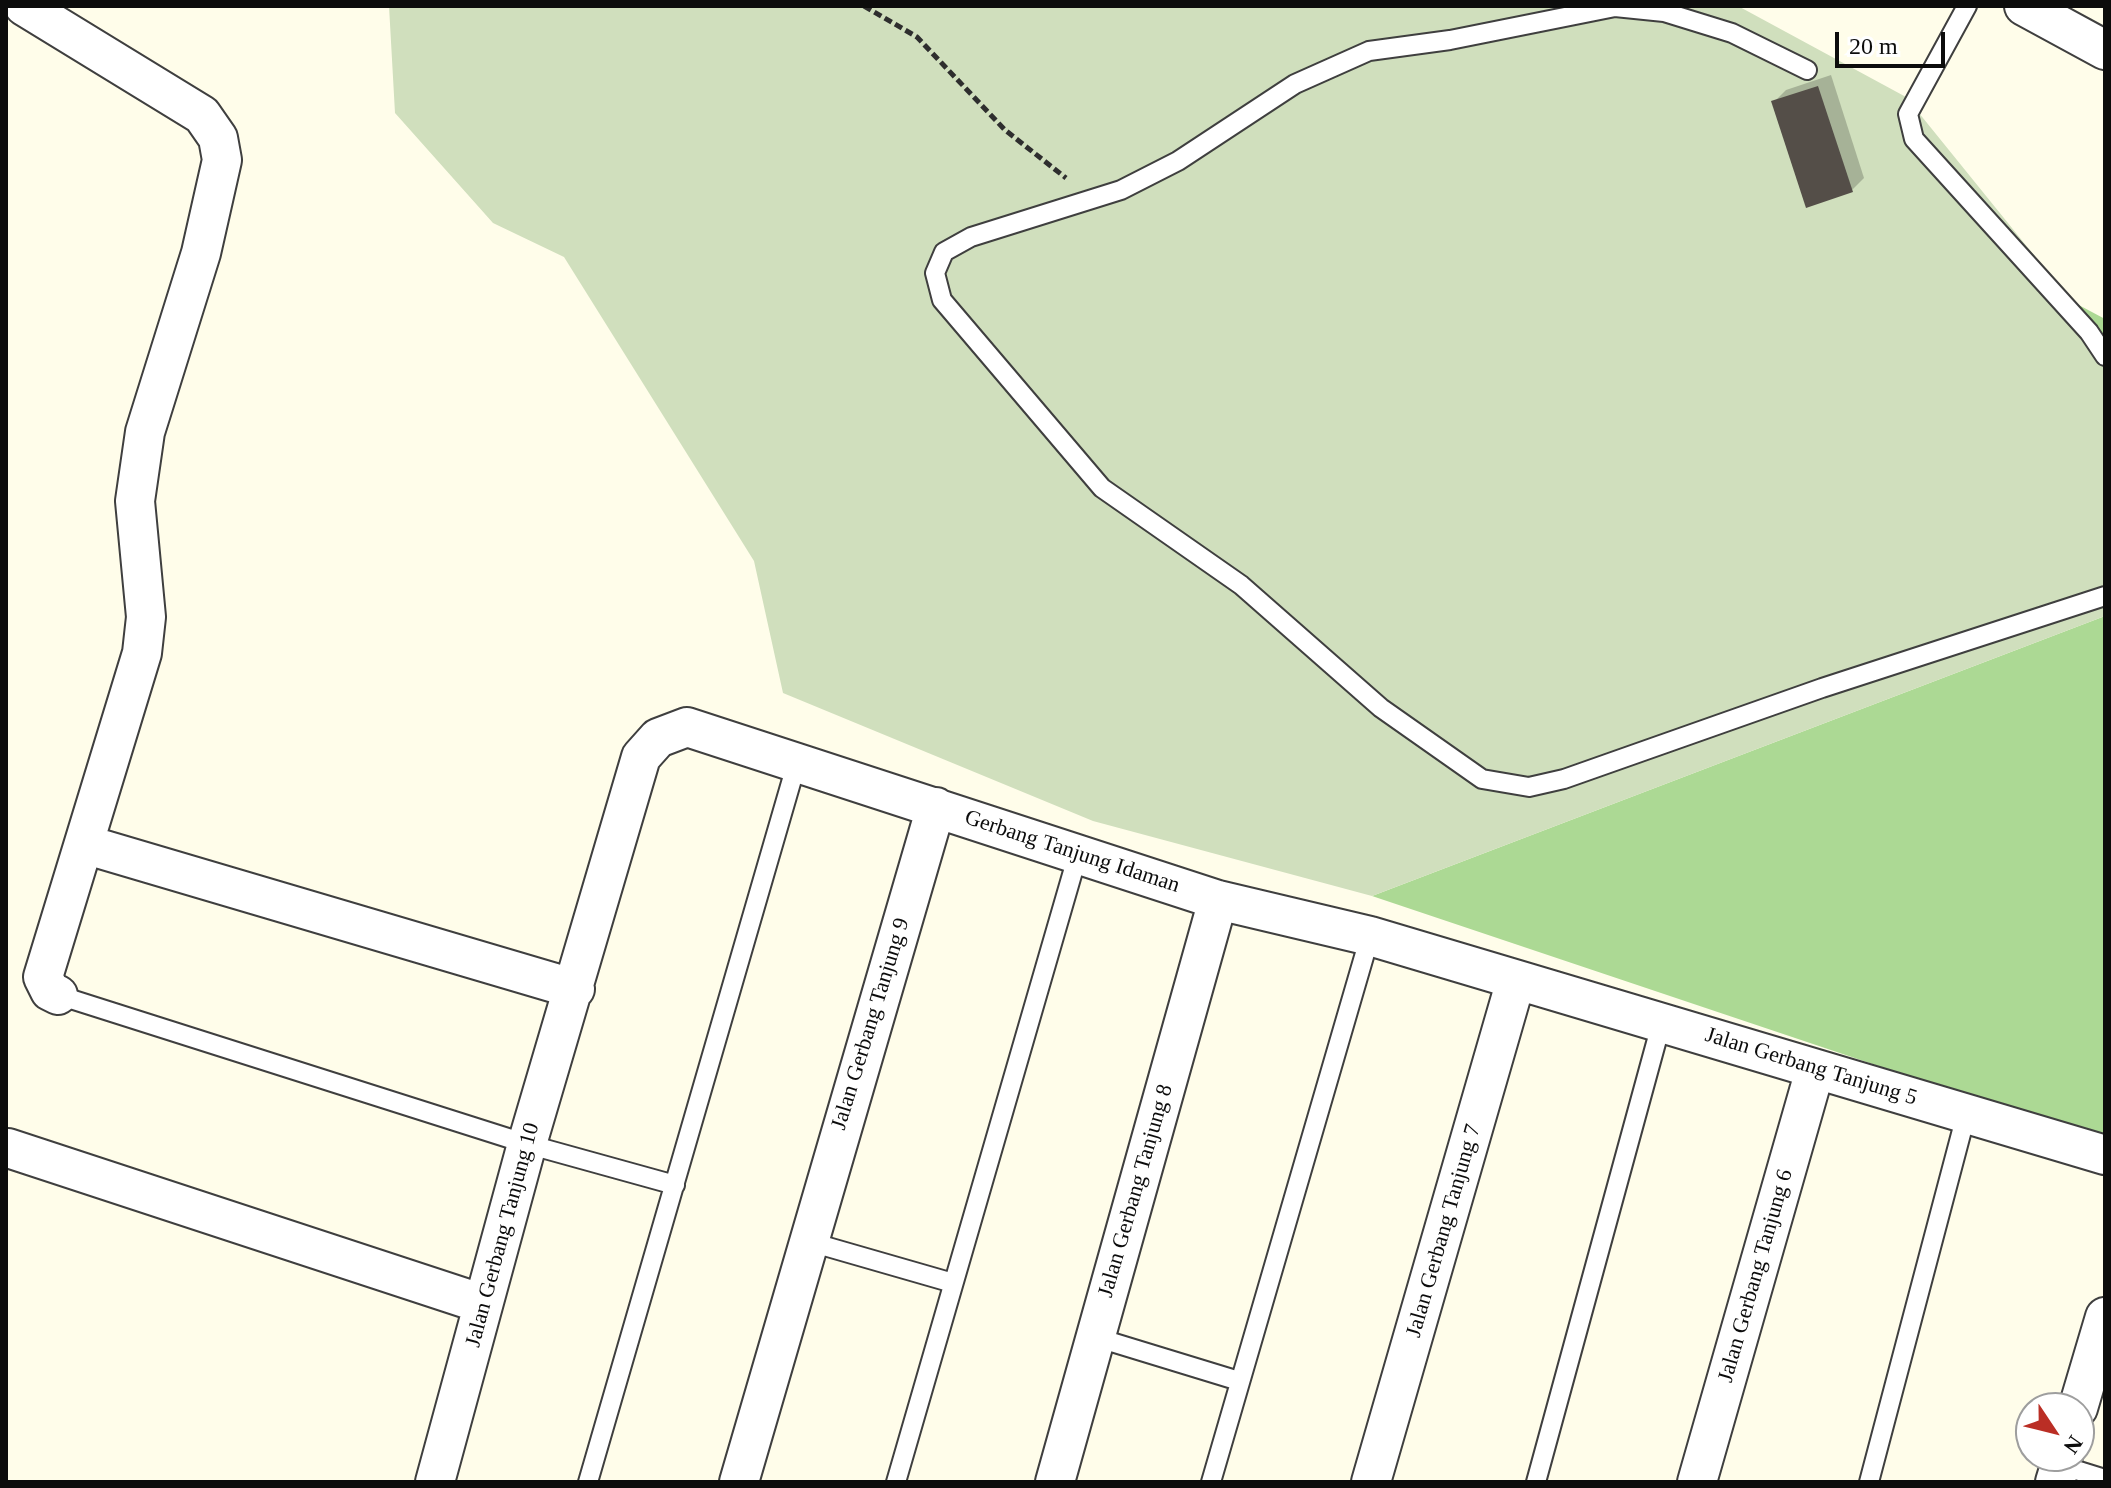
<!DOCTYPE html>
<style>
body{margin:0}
#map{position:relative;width:2111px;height:1488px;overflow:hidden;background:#fffdea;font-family:Georgia,serif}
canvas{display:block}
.frame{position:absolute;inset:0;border:8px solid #0c0c0c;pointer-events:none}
.north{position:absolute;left:2015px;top:1392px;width:80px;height:80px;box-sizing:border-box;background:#fff;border:2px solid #9e9e9e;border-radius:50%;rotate:125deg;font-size:22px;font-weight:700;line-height:32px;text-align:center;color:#0c0c0c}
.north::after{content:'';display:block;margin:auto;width:28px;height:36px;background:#ba2e25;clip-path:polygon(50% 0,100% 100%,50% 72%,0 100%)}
.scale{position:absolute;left:1835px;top:32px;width:110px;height:36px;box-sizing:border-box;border:4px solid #0c0c0c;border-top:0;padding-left:10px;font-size:24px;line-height:28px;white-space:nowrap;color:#0c0c0c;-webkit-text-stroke:6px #fff;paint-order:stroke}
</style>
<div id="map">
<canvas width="2111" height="1488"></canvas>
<div class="frame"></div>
<div class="north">N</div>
<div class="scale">20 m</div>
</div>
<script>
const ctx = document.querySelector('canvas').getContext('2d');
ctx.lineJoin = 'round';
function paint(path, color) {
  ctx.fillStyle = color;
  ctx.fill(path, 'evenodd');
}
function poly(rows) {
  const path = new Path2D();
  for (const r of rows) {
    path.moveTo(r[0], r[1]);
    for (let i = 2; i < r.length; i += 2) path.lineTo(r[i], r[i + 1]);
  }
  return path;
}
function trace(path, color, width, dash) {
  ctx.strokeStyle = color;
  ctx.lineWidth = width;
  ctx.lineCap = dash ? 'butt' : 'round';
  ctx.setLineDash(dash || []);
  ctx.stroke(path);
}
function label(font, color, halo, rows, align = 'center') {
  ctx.font = font + ' Georgia,serif';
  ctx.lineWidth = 8;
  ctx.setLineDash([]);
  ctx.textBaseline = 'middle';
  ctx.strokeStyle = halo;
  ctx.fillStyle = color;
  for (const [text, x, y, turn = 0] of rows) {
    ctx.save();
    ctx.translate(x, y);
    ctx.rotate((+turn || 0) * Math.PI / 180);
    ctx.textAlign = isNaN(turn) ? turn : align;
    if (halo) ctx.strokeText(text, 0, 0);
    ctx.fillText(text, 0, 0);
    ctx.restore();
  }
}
paint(poly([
 [2075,303,2105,319,2105,343],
 [2105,616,2105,1142,1372,896]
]), '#acd994');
paint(poly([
 [389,6,1738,6,1906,97,2105,343,2105,616,1372,896,1093,821,783,693,754,561,564,257,493,223,395,113]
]), '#d0dfbd');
paint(poly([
 [1831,75,1864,178,1851,191,1774,102,1786,90]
]), '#0003');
paint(poly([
 [1818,86,1853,192,1806,208,1771,101]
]), '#544e48');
const service = poly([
 [1967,6,1908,114,1914,139,2089,332,2105,356],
 [1807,70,1732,33,1664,12,1615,7,1450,40,1369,51,1295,84,1178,161,1121,190,971,237,944,252,935,273,942,300,1102,488,1241,585,1381,708,1482,779,1529,787,1564,779,1822,688,2105,596],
 [58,995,527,1144,675,1185],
 [807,1241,953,1283],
 [1095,1337,1239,1381],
 [2060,1465,2105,1479],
 [588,1482,797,762],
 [896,1482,1078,854],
 [1211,1482,1370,936],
 [1536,1482,1662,1021],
 [1869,1482,1966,1115]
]);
const minor = poly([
 [24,6,202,115,218,138,222,160,201,253,145,432,135,501,146,617,142,653,43,977,50,991,58,995],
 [2024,6,2105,50],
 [84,844,575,989],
 [8,1148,483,1304],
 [2078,1408,2105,1317],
 [435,1482,527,1144,641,757,658,738,687,727,1218,900,1370,936,2105,1155],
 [739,1482,936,807],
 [1055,1482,1218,900],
 [1371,1482,1516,980],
 [1697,1482,1815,1070],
 [2055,1482,2063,1456]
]);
trace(service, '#3f3f3f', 22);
trace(minor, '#3f3f3f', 42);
trace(poly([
 [864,6,917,37,1005,130,1066,178]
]), '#2e2e2e', 5, [8, 4]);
trace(service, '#fff', 18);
trace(minor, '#fff', 38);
label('22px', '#0c0c0c', '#fff', [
 ["Gerbang Tanjung Idaman",1072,852,18],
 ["Jalan Gerbang Tanjung 9",871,1024,-73],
 ["Jalan Gerbang Tanjung 5",1811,1067,17],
 ["Jalan Gerbang Tanjung 8",1136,1191,-74],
 ["Jalan Gerbang Tanjung 7",1444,1231,-74],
 ["Jalan Gerbang Tanjung 10",503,1235,-75],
 ["Jalan Gerbang Tanjung 6",1756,1276,-74]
]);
</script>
